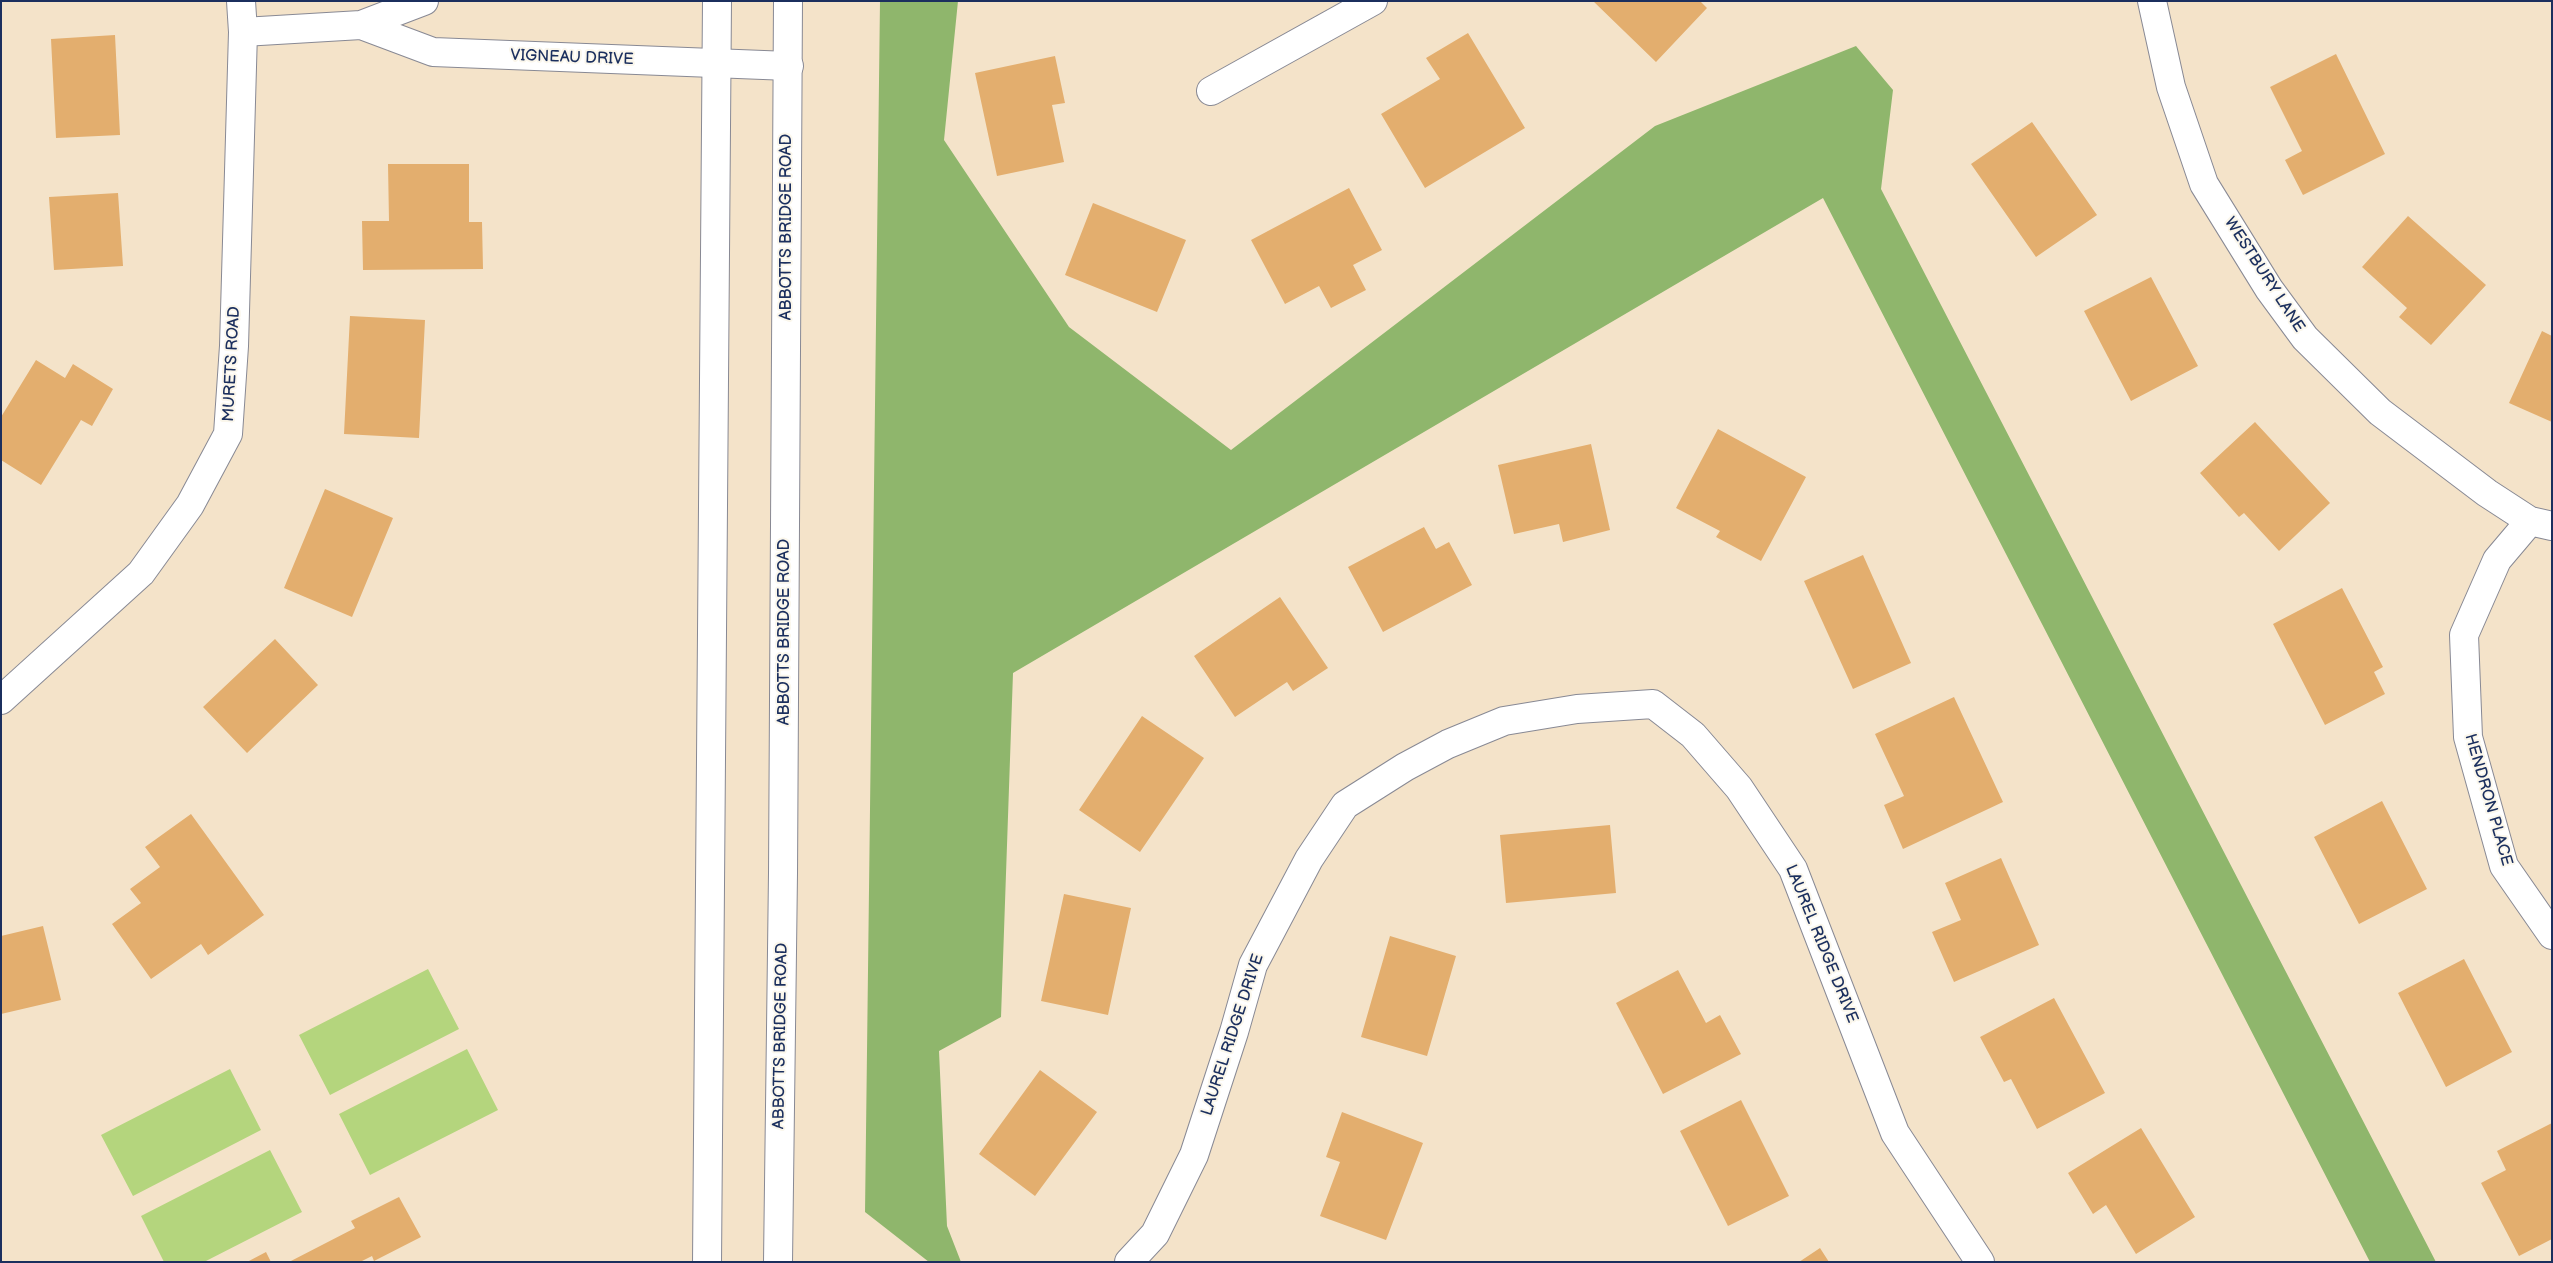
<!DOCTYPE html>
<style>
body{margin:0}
#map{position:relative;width:2553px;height:1263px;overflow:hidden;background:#f4e3c9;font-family:"Balsamiq Sans",sans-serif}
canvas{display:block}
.frame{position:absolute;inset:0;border:2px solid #1b2f5e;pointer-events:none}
</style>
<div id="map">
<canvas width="2553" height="1263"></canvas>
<div class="frame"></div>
</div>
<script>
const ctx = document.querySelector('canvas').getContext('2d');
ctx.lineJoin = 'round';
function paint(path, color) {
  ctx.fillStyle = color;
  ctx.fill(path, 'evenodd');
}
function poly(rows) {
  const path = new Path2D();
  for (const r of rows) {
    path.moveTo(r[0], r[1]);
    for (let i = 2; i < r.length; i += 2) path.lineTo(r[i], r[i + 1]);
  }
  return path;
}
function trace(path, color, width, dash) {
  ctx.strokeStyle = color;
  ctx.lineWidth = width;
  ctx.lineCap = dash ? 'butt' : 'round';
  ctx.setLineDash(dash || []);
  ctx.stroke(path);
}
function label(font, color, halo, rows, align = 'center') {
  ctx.font = font + ' "Balsamiq Sans",sans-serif';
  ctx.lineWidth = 4;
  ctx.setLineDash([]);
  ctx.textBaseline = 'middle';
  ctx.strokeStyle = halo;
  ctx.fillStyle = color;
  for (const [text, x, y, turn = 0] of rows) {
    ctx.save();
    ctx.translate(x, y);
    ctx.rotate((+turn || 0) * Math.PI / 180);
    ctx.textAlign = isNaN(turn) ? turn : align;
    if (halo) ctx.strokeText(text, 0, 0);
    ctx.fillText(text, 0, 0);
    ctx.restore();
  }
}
paint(poly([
 [428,969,459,1029,330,1095,299,1035],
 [467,1049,498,1110,370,1175,339,1114],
 [230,1069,261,1130,133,1196,101,1135],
 [270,1150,302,1212,204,1262,164,1262,141,1216]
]), '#b4d57d');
paint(poly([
 [880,1,958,1,944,140,1069,327,1231,450,1655,126,1856,46,1893,90,1881,189,2436,1262,2370,1262,1823,198,1013,673,1001,1017,939,1051,947,1226,961,1262,929,1262,865,1212]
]), '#8fb66c');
paint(poly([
 [1593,1,1700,1,1707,8,1656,62],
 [1468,33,1525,128,1425,188,1381,114,1440,79,1426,58],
 [115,35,120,135,56,138,51,39],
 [2336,54,2385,154,2303,195,2285,160,2302,151,2270,87],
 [1055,56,1065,103,1052,105,1064,162,997,176,975,73],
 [2032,122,2097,215,2036,257,1971,164],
 [388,164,469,164,469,222,482,222,483,269,363,270,362,221,389,221],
 [1349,188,1382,250,1353,265,1366,290,1331,308,1319,286,1285,304,1251,240],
 [118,193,123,266,54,270,49,197],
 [1093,203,1186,240,1157,312,1065,275],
 [2408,216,2486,285,2431,345,2399,317,2407,308,2362,267],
 [2151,277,2198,366,2131,401,2084,311],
 [350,316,425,320,419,438,344,434],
 [2542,331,2552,336,2552,422,2509,403],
 [36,360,65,378,73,364,113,389,92,426,81,420,41,485,1,460,1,417],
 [2255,422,2330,503,2279,551,2244,513,2239,517,2200,473],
 [1718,429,1806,477,1761,561,1716,537,1720,531,1676,508],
 [1591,444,1610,530,1563,542,1559,524,1514,534,1498,465],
 [325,489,393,518,352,617,284,588],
 [1424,527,1436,549,1449,542,1472,585,1383,632,1348,567],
 [1863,555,1911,663,1853,689,1804,581],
 [2342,588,2383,667,2374,672,2385,694,2325,725,2273,624],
 [1280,597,1328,668,1293,691,1287,682,1235,717,1194,656],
 [275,639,318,685,247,753,203,707],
 [1954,697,2003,802,1903,849,1884,805,1904,796,1875,734],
 [1142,716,1204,758,1140,852,1079,810],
 [2382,801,2427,889,2359,924,2314,837],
 [191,814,264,915,208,955,201,944,151,979,112,924,141,903,130,889,160,867,145,847],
 [1610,825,1616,893,1506,903,1500,835],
 [2001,858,2039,945,1954,982,1932,932,1961,920,1945,883],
 [1064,894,1131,908,1108,1015,1041,1001],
 [43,926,61,1000,1,1014,1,936],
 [1390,936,1456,956,1427,1056,1361,1037],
 [2464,959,2512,1052,2446,1087,2398,993],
 [1678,970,1706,1023,1720,1015,1741,1054,1663,1094,1616,1003],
 [2054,998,2105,1093,2037,1129,2011,1079,2004,1082,1980,1037],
 [1040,1070,1097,1112,1035,1196,979,1154],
 [1741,1100,1789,1196,1728,1226,1680,1131],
 [1342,1112,1423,1143,1386,1240,1320,1216,1340,1162,1326,1157],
 [2552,1123,2552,1239,2519,1256,2481,1183,2506,1170,2497,1151],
 [2141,1128,2195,1217,2136,1254,2106,1205,2093,1214,2068,1173],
 [399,1197,421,1237,374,1261,372,1256,360,1262,289,1262,355,1228,351,1221],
 [1820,1248,1829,1262,1799,1262],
 [266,1252,271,1262,247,1262]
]), '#e3ae6e');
const minor = poly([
 [2152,1,2171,87,2204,184,2269,289,2305,338,2380,412,2487,493,2530,521,2552,526],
 [361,25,433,52,789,66],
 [243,32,361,25,424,1],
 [1211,91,1373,1],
 [2530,521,2497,560,2464,635,2468,737,2504,866,2552,935],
 [1,700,141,573,190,505,228,434,234,346,243,32,241,1],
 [1129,1262,1155,1234,1194,1155,1234,1032,1253,965,1309,859,1345,805,1405,767,1448,744,1504,721,1577,709,1653,704,1693,735,1739,788,1793,869,1895,1133,1980,1262]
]);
const major = poly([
 [707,1262,717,1],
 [778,1262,783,873,788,1]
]);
trace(minor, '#888994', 30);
trace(major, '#888994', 30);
trace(minor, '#fff', 28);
trace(major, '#fff', 28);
label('16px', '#1b2f5e', '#fbf7ec', [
 ["VIGNEAU DRIVE",572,58,2],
 ["ABBOTTS BRIDGE ROAD",787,227,-90],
 ["WESTBURY LANE",2264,275,57],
 ["MURETS ROAD",232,364,-87],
 ["ABBOTTS BRIDGE ROAD",785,632,-90],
 ["HENDRON PLACE",2488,800,74],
 ["LAUREL RIDGE DRIVE",1821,944,68],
 ["LAUREL RIDGE DRIVE",1233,1035,-72],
 ["ABBOTTS BRIDGE ROAD",781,1036,-89]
]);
</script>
